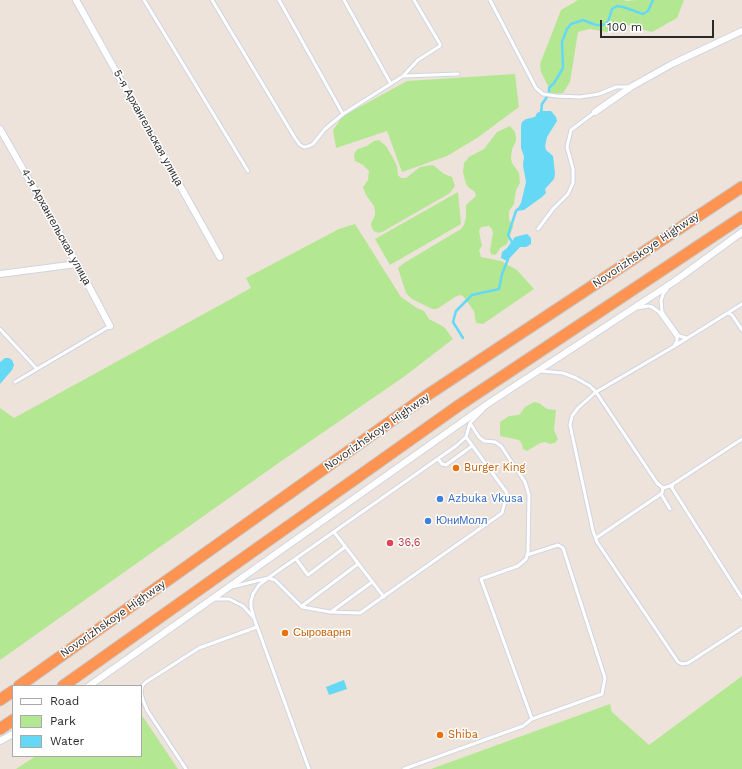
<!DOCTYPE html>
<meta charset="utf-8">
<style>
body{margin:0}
#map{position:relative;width:742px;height:769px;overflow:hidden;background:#ede3da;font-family:"Work Sans",sans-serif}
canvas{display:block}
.legend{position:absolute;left:12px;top:685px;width:130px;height:72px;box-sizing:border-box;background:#fff;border:1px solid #a9a9a9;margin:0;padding:5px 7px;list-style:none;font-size:12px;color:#292929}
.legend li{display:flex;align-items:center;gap:8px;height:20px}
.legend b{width:20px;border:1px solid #a9a9a9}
.scale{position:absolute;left:600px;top:20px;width:114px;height:18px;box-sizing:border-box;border:2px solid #292929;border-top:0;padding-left:5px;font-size:12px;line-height:14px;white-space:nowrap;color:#292929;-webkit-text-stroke:3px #fff;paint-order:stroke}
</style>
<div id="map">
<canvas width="742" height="769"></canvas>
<ul class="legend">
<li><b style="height:5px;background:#fff"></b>Road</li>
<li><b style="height:11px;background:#b4e792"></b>Park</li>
<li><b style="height:11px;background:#65d8f6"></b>Water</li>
</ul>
<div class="scale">100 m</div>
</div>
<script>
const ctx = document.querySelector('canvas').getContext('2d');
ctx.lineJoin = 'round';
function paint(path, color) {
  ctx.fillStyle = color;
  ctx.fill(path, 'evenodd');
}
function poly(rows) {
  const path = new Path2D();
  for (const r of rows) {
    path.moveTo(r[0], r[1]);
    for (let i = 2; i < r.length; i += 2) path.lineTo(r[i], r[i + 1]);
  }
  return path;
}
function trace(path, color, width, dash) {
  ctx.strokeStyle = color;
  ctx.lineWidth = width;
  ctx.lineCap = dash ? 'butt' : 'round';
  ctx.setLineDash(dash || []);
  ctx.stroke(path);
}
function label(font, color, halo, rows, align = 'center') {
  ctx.font = font + ' "Work Sans",sans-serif';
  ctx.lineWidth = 3;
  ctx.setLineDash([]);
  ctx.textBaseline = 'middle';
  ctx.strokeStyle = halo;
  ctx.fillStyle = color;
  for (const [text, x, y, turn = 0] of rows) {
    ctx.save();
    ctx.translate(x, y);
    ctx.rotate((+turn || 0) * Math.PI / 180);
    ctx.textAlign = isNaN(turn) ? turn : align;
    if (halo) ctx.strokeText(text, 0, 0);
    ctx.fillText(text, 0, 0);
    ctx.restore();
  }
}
paint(poly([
 [578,0,623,0,627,1,636,0,684,0,677,18,652,32,628,25,607,32,590,29,578,32,570,82,563,93,549,94,549,88,541,72,540,64,561,10],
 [515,74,519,107,477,138,447,156,402,172,387,131,336,148,333,130,343,116,407,81],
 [510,126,515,132,516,137,516,141,512,149,511,158,512,163,519,173,520,183,516,190,514,204,509,211,509,219,513,227,507,244,500,248,498,252,495,255,491,254,490,250,493,233,492,229,489,226,481,227,479,231,482,246,479,250,481,257,501,261,517,270,534,289,483,324,476,323,474,311,463,296,459,295,455,297,440,307,436,309,432,309,412,299,406,293,398,268,404,263,461,229,464,225,466,217,466,205,476,196,475,192,468,187,466,184,463,172,464,163,469,157,484,149,497,132],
 [379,140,386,146,393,158,397,166,398,175,401,178,406,178,420,167,433,165,444,174,452,177,455,186,450,193,382,232,378,233,374,231,372,228,371,224,375,215,375,211,374,206,366,195,363,187,368,180,369,171,363,165,355,161,354,156,355,152,358,149,367,146,374,141],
 [458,192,461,224,390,265,375,239],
 [355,224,401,297,417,308,424,311,429,319,444,327,453,339,405,376,280,462,0,660,0,408,14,418,251,288,246,278,339,229],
 [534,402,539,403,547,409,556,410,554,430,558,439,555,443,550,444,545,442,540,443,527,451,523,449,522,444,519,440,500,436,500,422,509,416,519,415,525,407],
 [742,676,742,769,431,769,610,704,612,712,649,745],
 [141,714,178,769,16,769,36,756,141,756]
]), '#b4e792');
paint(poly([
 [541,111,551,111,556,117,557,121,547,137,545,146,546,150,553,156,555,174,554,179,545,189,546,193,542,197,524,210,516,211,521,203,526,182,523,165,524,156,521,148,521,126,522,122,526,119,535,117,537,113],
 [527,234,531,238,531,244,526,247,520,247,507,261,501,258,502,252,507,248,515,237],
 [5,358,9,358,12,360,14,365,12,370,0,384,0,362],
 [344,680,347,689,329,695,326,687]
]), '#65d8f6');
trace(poly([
 [541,113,542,104,549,94,549,88,554,83,563,68,562,42,567,29,571,24,583,20,596,25,603,25,608,22,612,9,617,6,623,7,643,14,648,11,653,0],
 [513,244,508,235,516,211,518,209],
 [463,338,453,322,456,311,472,295,499,289,502,274,508,259]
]), '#65d8f6', 2.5);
const service = poly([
 [144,0,248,171],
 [212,0,295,138,300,145,304,147,309,146,313,144,325,129,343,114,403,76,418,60,440,46,440,44,414,0],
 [279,0,343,114],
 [344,0,391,84],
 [490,0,536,88,543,94,556,96,580,97,599,94,616,87,629,87],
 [403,76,458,74],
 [538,229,553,209,568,194,573,183,573,169,567,147,571,130,595,112],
 [667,289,663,294,661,301,662,312,679,336,686,338],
 [742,304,673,347,596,392,578,408,572,416,570,425,593,531,597,542,678,662,682,664,688,663,742,628],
 [637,308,648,306,652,307,659,312,677,337,677,341,674,346],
 [728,313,732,315,742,330],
 [0,329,37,369],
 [540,371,563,373,576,378,590,386,596,392,657,483,663,488,670,486,742,439],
 [15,382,110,326],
 [438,459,442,464,446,465,472,446],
 [673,484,672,488,742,598],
 [661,494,670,509],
 [334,532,384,597],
 [596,538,658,496,662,493,663,488],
 [527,555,558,545,563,548,605,678,602,694,532,719],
 [296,559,308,575,345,547],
 [232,587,268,578,275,580,302,607,330,612,360,613,502,513,507,493,466,437],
 [215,599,229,599,243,606,253,617],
 [302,606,358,564],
 [331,612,372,582],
 [186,769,147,710,143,700,141,693,142,686,146,682,199,648,257,627],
 [309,769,254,618,251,607,251,601,253,594,259,585,268,578,456,446,466,437,470,423,483,410],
 [404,769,523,726,532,719,481,579,518,566,526,559,528,552,529,495,525,482,501,446,495,442,484,441,479,437,470,423]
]);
const minor = poly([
 [76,0,220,257],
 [595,112,631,87,672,64,742,31],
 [0,129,77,264,110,326],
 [0,274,77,264],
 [89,686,489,403,675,281,742,232],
 [0,741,13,734]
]);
const motorway = poly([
 [19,686,429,394,742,187],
 [63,686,458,406,742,217],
 [0,700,13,691],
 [0,729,13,720]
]);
trace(service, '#cfd4e3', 5);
trace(minor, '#cfd4e3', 8);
trace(motorway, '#c7c7c7', 13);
trace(service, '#fff', 3);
trace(minor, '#fff', 6);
trace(motorway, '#ff9352', 11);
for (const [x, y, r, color] of [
 [456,468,4,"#e8710a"],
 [440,499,4,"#3f7fe0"],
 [428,521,4,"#3f7fe0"],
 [390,543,4,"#e0444e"],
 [285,633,4,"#e8710a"],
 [440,735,4,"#e8710a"]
]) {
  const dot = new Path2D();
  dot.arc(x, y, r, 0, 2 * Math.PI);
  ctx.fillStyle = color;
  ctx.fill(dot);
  trace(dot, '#fff', 1.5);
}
label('11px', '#292929', '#fff', [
 ["5-я Архангельская улица",148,128,61],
 ["4-я Архангельская улица",56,227,61],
 ["Novorizhskoye Highway",646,250,-34],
 ["Novorizhskoye Highway",377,432,-35],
 ["Novorizhskoye Highway",113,619,-35]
]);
label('11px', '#c56008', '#fff', [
 ["Burger King",464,468],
 ["Сыроварня",293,633],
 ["Shiba",448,735]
], 'left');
label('11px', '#366cbe', '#fff', [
 ["Azbuka Vkusa",448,499],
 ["ЮниМолл",436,521]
], 'left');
label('11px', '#be3a42', '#fff', [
 ["36,6",398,543]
], 'left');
</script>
